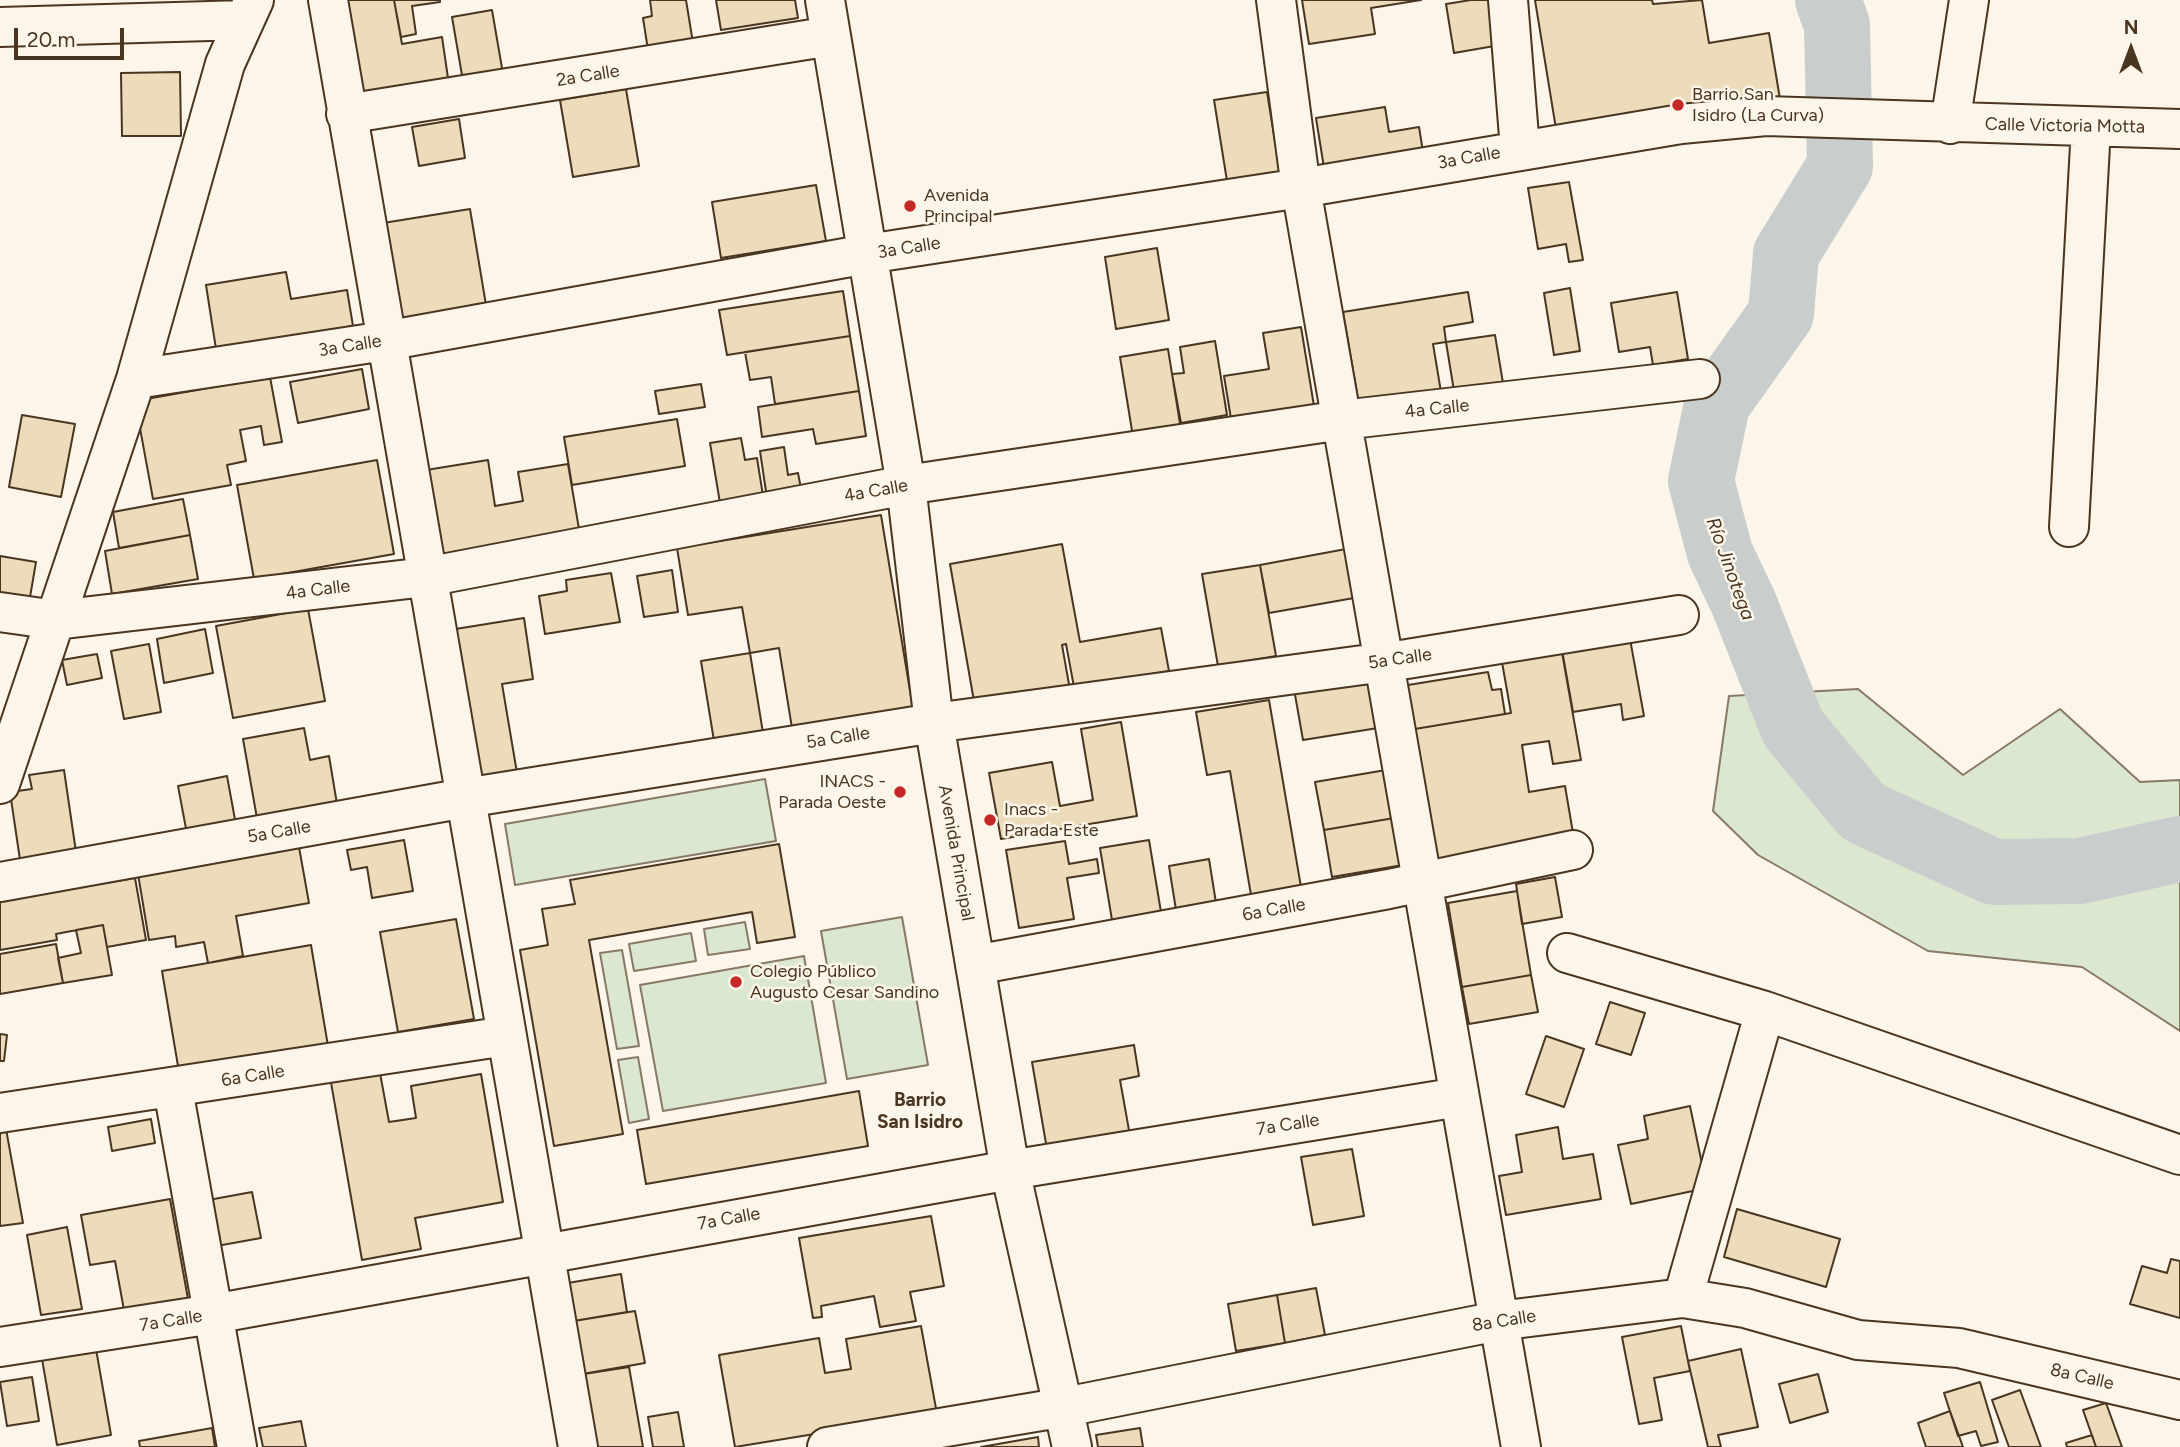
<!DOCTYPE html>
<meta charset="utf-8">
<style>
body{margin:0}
#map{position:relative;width:2180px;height:1447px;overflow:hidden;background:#fbf6e9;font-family:Figtree,sans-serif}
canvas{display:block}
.north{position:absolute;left:2096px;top:14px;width:70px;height:70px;-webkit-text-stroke:5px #fbf6e9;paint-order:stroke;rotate:0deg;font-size:19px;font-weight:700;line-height:28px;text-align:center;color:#4a3520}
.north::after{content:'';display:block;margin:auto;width:24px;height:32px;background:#4a3520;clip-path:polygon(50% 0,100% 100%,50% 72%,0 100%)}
.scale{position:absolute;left:14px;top:28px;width:110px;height:32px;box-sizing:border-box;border:4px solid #4a3520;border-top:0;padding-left:9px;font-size:21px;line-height:24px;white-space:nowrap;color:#4a3520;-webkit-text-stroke:5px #fbf6e9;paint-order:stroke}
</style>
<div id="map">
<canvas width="2180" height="1447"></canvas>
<div class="north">N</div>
<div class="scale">20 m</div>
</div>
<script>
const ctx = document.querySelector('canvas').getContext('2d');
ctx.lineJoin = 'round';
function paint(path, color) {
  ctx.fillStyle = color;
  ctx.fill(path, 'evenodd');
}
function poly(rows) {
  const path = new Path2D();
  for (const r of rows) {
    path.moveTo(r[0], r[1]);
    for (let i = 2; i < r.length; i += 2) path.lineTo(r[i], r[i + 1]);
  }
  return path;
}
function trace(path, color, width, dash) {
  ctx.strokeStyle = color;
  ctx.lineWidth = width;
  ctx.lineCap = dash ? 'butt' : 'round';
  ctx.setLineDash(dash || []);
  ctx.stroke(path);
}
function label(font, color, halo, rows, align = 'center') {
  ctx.font = font + ' Figtree,sans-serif';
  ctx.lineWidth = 5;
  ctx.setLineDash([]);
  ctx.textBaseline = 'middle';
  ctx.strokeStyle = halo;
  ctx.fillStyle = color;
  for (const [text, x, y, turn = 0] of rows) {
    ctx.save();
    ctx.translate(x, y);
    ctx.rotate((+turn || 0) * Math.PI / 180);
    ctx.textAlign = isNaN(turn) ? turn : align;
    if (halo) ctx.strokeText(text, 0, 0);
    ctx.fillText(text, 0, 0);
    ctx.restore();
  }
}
const green = poly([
 [1858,689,1963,775,2060,709,2140,782,2180,780,2180,1031,2082,967,1928,951,1758,855,1713,811,1729,696,1858,689],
 [765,779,776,841,515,885,505,824,765,779],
 [902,917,928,1065,847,1079,821,931,902,917],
 [745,922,750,949,708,955,704,929,745,922],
 [691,933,696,961,634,971,629,944,691,933],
 [622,950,639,1046,617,1049,600,953,622,950],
 [804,956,826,1083,663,1111,640,985,804,956],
 [638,1057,649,1119,629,1123,618,1060,638,1057]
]);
paint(green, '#dce7d0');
trace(green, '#887966', 2);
trace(poly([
 [1828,0,1837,25,1840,166,1786,254,1781,314,1717,404,1701,481,1720,553,1744,604,1793,728,1863,812,1994,872,2080,871,2180,849]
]), '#c9cecd', 66);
const building = poly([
 [347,0,394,0,402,44,442,37,448,78,362,92,347,0],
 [394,0,440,0,440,2,412,6,416,34,401,37,394,0],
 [650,0,686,0,693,43,648,50,643,18,652,16,650,0],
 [716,0,795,0,798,18,721,30,716,0],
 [1302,0,1421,0,1371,8,1375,34,1309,44,1302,0],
 [1471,0,1492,0,1500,45,1454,53,1446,4,1471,0],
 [1535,0,1652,0,1653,4,1702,0,1709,43,1769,33,1780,99,1557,135,1535,0],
 [492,10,503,74,463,81,452,17,492,10],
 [180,72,181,136,122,136,121,73,180,72],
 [626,89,639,166,573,177,560,100,626,89],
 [1267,92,1280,172,1227,181,1214,100,1267,92],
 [1385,107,1389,132,1419,127,1424,158,1325,174,1316,118,1385,107],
 [459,119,465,158,419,166,412,127,459,119],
 [1569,182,1583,260,1569,262,1566,244,1538,249,1528,188,1569,182],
 [816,185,826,241,721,258,712,202,816,185],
 [470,209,486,305,392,320,377,224,470,209],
 [1157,248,1169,320,1116,329,1105,257,1157,248],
 [286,272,291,299,347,290,353,326,216,349,206,285,286,272],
 [1570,288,1580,351,1554,355,1544,293,1570,288],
 [843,291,850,336,727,355,719,310,843,291],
 [1468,292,1473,322,1444,327,1446,342,1433,344,1441,392,1359,405,1343,312,1468,292],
 [1677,292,1688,359,1653,365,1650,347,1619,352,1611,303,1677,292],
 [1301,327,1315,412,1232,425,1224,376,1269,369,1263,333,1301,327],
 [1495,335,1504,389,1455,397,1446,342,1495,335],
 [850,336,859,391,775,404,771,377,750,380,745,352,850,336],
 [1215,341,1227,415,1181,423,1172,374,1184,373,1180,347,1215,341],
 [1168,349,1182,436,1134,443,1120,357,1168,349],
 [362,369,369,409,298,423,290,382,362,369],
 [270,377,282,442,264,445,261,426,240,430,246,461,227,465,231,485,153,499,135,401,270,377],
 [701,384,705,407,659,414,655,391,701,384],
 [859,391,866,436,816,444,813,429,762,437,758,407,859,391],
 [22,415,75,424,61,497,9,487,22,415],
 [677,419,685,466,572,485,564,437,677,419],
 [741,438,745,460,757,458,764,502,721,509,710,443,741,438],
 [784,447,788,475,798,473,803,499,768,505,760,451,784,447],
 [377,460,394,554,254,579,237,485,377,460],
 [488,460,495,506,523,501,518,472,568,464,580,535,435,559,420,471,488,460],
 [183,499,190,535,119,548,113,512,183,499],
 [881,515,913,709,792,728,779,648,750,653,742,607,688,615,677,548,881,515],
 [190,535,198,579,112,594,105,551,190,535],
 [1062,544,1080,642,1161,628,1169,671,1074,687,1066,644,1062,645,1070,690,975,707,950,564,1062,544],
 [1346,549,1354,598,1269,613,1260,565,1346,549],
 [0,556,36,562,29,603,0,599,0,556],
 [1260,565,1276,656,1218,666,1202,574,1260,565],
 [672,570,678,612,644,617,637,576,672,570],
 [611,573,620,622,545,634,539,596,567,591,566,580,611,573],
 [308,609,325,701,233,718,216,626,308,609],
 [524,618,533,679,502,684,517,773,468,781,443,631,524,618],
 [205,629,213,673,164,683,157,639,205,629],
 [1630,639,1644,716,1623,720,1621,704,1573,712,1562,650,1630,639],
 [1560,641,1581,760,1553,764,1549,741,1522,745,1529,792,1565,786,1574,839,1432,863,1409,730,1511,713,1500,651,1560,641],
 [149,644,161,712,124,719,111,651,149,644],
 [750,653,764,739,715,747,701,661,750,653],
 [97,654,102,678,67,685,62,660,97,654],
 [1488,672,1492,690,1501,689,1505,714,1409,730,1402,686,1488,672],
 [1369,676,1378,728,1303,740,1294,689,1369,676],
 [1269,700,1301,887,1251,895,1230,771,1207,775,1196,712,1269,700],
 [1121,722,1137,816,1001,839,989,773,1052,762,1060,806,1093,800,1081,729,1121,722],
 [304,728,310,760,329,756,338,810,258,824,243,739,304,728],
 [64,770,76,852,20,860,10,792,32,789,29,775,64,770],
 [1386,770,1394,818,1324,830,1315,782,1386,770],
 [227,776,236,825,187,834,178,786,227,776],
 [1394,818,1403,865,1332,877,1324,830,1394,818],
 [404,840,413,891,372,898,367,867,351,870,347,850,404,840],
 [1149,840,1161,912,1112,920,1100,848,1149,840],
 [1065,841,1069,864,1097,859,1099,873,1067,878,1074,919,1019,928,1006,850,1065,841],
 [779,844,795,937,757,943,752,912,589,940,623,1134,554,1146,520,950,548,945,542,909,575,904,570,880,779,844],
 [299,847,309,903,236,916,243,956,208,963,204,942,176,947,175,936,149,940,138,874,299,847],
 [1209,859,1216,903,1176,910,1169,866,1209,859],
 [1555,877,1562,917,1522,924,1516,884,1555,877],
 [135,878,146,940,107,947,103,925,56,934,57,940,0,950,0,901,135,878],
 [1517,891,1531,975,1462,987,1448,903,1517,891],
 [456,919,474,1019,398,1032,380,932,456,919],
 [103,925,112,975,63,983,58,958,81,953,76,930,103,925],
 [56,944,63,983,0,994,0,954,56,944],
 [311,945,328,1046,179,1072,162,971,311,945],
 [1531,975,1538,1012,1469,1024,1462,987,1531,975],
 [1610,1002,1645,1013,1631,1055,1596,1044,1610,1002],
 [0,1034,7,1035,4,1061,0,1061,0,1034],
 [1546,1036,1584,1049,1564,1107,1526,1094,1546,1036],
 [1134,1045,1139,1076,1120,1080,1132,1147,1049,1161,1032,1062,1134,1045],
 [378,1062,389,1122,416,1118,411,1086,481,1074,503,1202,415,1218,421,1249,362,1260,329,1071,378,1062],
 [859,1091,868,1146,646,1184,637,1130,859,1091],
 [1690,1106,1707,1188,1631,1204,1618,1145,1648,1139,1644,1116,1690,1106],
 [151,1119,155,1143,112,1151,108,1127,151,1119],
 [1558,1127,1563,1159,1593,1154,1601,1199,1506,1215,1499,1176,1522,1172,1516,1135,1558,1127],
 [6,1129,23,1223,0,1226,0,1130,6,1129],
 [1352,1149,1364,1216,1313,1225,1301,1157,1352,1149],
 [252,1192,261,1238,211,1247,203,1201,252,1192],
 [170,1199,188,1299,124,1310,115,1261,90,1265,81,1215,170,1199],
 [1737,1209,1840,1239,1826,1287,1724,1257,1737,1209],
 [931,1216,944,1286,910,1292,916,1321,880,1327,874,1296,821,1306,822,1317,813,1318,799,1238,931,1216],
 [67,1227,82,1309,41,1315,27,1235,67,1227],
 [2171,1259,2180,1261,2180,1318,2130,1304,2142,1266,2167,1273,2171,1259],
 [621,1274,627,1312,562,1323,556,1285,621,1274],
 [1316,1288,1325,1335,1285,1343,1277,1295,1316,1288],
 [1277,1295,1285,1343,1236,1351,1228,1304,1277,1295],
 [635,1311,645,1363,571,1376,562,1323,635,1311],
 [921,1326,937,1414,735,1447,719,1355,819,1338,825,1373,851,1369,846,1339,921,1326],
 [1681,1326,1690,1371,1654,1378,1662,1420,1639,1424,1622,1337,1681,1326],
 [96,1349,111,1435,57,1445,42,1359,96,1349],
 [1741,1349,1758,1427,1718,1435,1721,1447,1708,1447,1688,1361,1741,1349],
 [629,1367,643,1447,583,1447,571,1376,629,1367],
 [1818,1374,1828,1412,1790,1423,1779,1384,1818,1374],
 [32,1377,39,1421,7,1426,0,1382,32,1377],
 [1980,1382,1998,1442,1981,1446,1976,1431,1958,1436,1944,1393,1980,1382],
 [2020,1390,2041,1447,2009,1447,1992,1400,2020,1390],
 [2106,1403,2122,1447,2096,1447,2083,1410,2106,1403],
 [1950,1411,1963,1447,1926,1447,1918,1423,1950,1411],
 [678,1412,684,1447,653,1447,648,1417,678,1412],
 [301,1421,306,1447,263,1447,259,1428,301,1421],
 [212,1428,215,1447,140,1447,139,1441,212,1428],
 [1140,1428,1143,1447,1098,1447,1096,1435,1140,1428],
 [2092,1435,2096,1447,2067,1447,2066,1443,2092,1435],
 [1038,1437,1039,1447,981,1447,1038,1437]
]);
paint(building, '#ecdcbc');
trace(building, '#4a3520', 2);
const minor = poly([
 [328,0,578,1447],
 [825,0,906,485,934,723,1010,1170,1072,1447],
 [1276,0,1301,188,1521,1447],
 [1508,0,1520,149],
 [0,27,245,20],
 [346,114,831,36],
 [1950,124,1969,0],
 [136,379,385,341,867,254,1301,188,1681,124,1766,116,2180,129],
 [2069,527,2091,127],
 [0,612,56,620,426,577,906,485,1342,420,1700,379],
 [0,784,136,379,225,64,254,0],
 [0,882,465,798,934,723,1407,659,1679,615],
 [1567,953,1765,1011,2180,1155],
 [975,965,1389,889,1573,850],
 [173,1089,237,1447],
 [0,1113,506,1036],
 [1683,1298,1765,1011],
 [0,1347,213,1314,1010,1170,1459,1097],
 [827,1447,1065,1407,1498,1321,1683,1298,1745,1308,1858,1340,1959,1348,2180,1400]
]);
trace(minor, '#4a3520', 42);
trace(minor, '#fbf6e9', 38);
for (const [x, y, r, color] of [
 [1678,105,7,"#c62828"],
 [910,206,7,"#c62828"],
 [900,792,7,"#c62828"],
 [990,820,7,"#c62828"],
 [736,982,7,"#c62828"]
]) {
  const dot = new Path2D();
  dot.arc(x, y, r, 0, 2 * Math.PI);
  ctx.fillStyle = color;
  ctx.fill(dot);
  trace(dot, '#fbf6e9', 2.5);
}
label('18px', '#4a3520', '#fbf6e9', [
 ["2a Calle",588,76,-9],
 ["Calle Victoria Motta",2065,126,1],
 ["3a Calle",1469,158,-10],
 ["3a Calle",909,248,-9],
 ["3a Calle",350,346,-9],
 ["4a Calle",1437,409,-6],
 ["4a Calle",876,491,-10],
 ["4a Calle",318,590,-7],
 ["5a Calle",1400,659,-8],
 ["5a Calle",838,738,-9],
 ["5a Calle",279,832,-10],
 ["Avenida Principal",956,853,80],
 ["6a Calle",1274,910,-10],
 ["6a Calle",253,1076,-9],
 ["7a Calle",1288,1125,-9],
 ["7a Calle",729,1219,-10],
 ["7a Calle",171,1321,-9],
 ["8a Calle",1504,1321,-9],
 ["8a Calle",2082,1377,13]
]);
label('18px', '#4a3520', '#fbf6e9', [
 ["Barrio San",1692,95],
 ["Isidro (La Curva)",1692,116],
 ["Avenida",924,196],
 ["Principal",924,217],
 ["INACS -",886,782,"right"],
 ["Parada Oeste",886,803,"right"],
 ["Inacs -",1004,810],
 ["Parada Este",1004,831],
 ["Colegio Público",750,972],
 ["Augusto Cesar Sandino",750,993]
], 'left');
label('italic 19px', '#4a3520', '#fbf6e9', [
 ["Río Jinotega",1730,569,70]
]);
label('bold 19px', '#4a3520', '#fbf6e9', [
 ["Barrio",920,1100],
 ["San Isidro",920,1122]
]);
</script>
